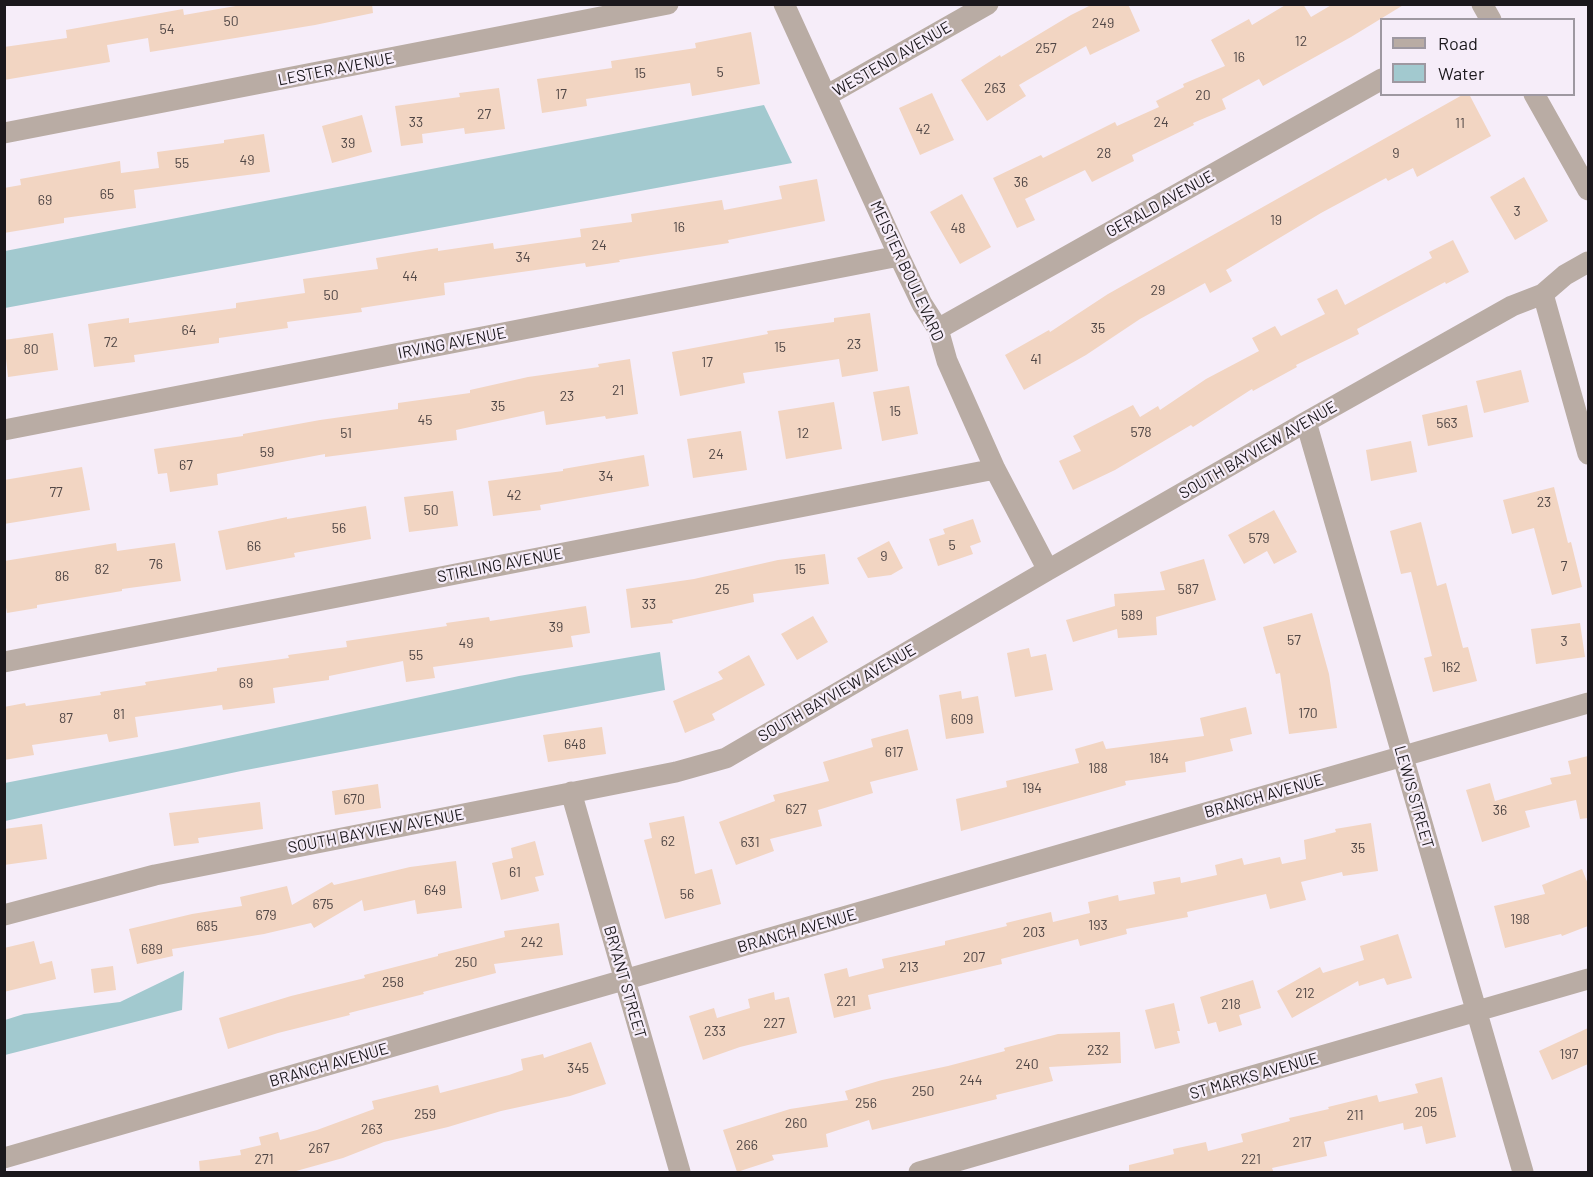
<!DOCTYPE html>
<style>
body{margin:0}
#map{position:relative;width:1593px;height:1177px;overflow:hidden;background:#f6edf9;font-family:Barlow,sans-serif}
canvas{display:block}
.frame{position:absolute;inset:0;border:6px solid #1b181c;pointer-events:none}
.legend{position:absolute;left:1380px;top:18px;width:195px;height:78px;box-sizing:border-box;background:#f6edf9;border:2px solid #9e98a1;margin:0;padding:8px 10px;list-style:none;font-size:18px;color:#1b181c}
.legend li{display:flex;align-items:center;gap:12px;height:30px}
.legend b{width:30px;border:2px solid #9e98a1}
</style>
<div id="map">
<canvas width="1593" height="1177"></canvas>
<div class="frame"></div>
<ul class="legend">
<li><b style="height:8px;background:#b9aca4"></b>Road</li>
<li><b style="height:16px;background:#a2c9cf"></b>Water</li>
</ul>
</div>
<script>
const ctx = document.querySelector('canvas').getContext('2d');
ctx.lineJoin = 'round';
function paint(path, color) {
  ctx.fillStyle = color;
  ctx.fill(path, 'evenodd');
}
function poly(rows) {
  const path = new Path2D();
  for (const r of rows) {
    path.moveTo(r[0], r[1]);
    for (let i = 2; i < r.length; i += 2) path.lineTo(r[i], r[i + 1]);
  }
  return path;
}
function trace(path, color, width, dash) {
  ctx.strokeStyle = color;
  ctx.lineWidth = width;
  ctx.lineCap = dash ? 'butt' : 'round';
  ctx.setLineDash(dash || []);
  ctx.stroke(path);
}
function label(font, color, halo, rows, align = 'center') {
  ctx.font = font + ' Barlow,sans-serif';
  ctx.lineWidth = 4.5;
  ctx.setLineDash([]);
  ctx.textBaseline = 'middle';
  ctx.strokeStyle = halo;
  ctx.fillStyle = color;
  for (const [text, x, y, turn = 0] of rows) {
    ctx.save();
    ctx.translate(x, y);
    ctx.rotate((+turn || 0) * Math.PI / 180);
    ctx.textAlign = isNaN(turn) ? turn : align;
    if (halo) ctx.strokeText(text, 0, 0);
    ctx.fillText(text, 0, 0);
    ctx.restore();
  }
}
paint(poly([
 [764,105,792,163,5,308,5,251],
 [660,652,665,690,241,771,5,821,5,783,177,749,519,676],
 [184,971,182,1010,5,1055,5,1020,24,1014,120,1002]
]), '#a2c9cf');
paint(poly([
 [247,4,372,4,373,13,315,25,150,52,148,38,107,45,110,62,4,80,4,47,67,38,66,30,183,9,184,15],
 [1093,4,1128,4,1140,31,1090,55,1086,46,1019,85,1026,96,987,121,961,80,1000,55,1001,57,1071,15],
 [1287,4,1303,4,1311,17,1333,4,1405,4,1351,37,1263,86,1259,79,1222,99,1226,109,1193,123,1194,125,1132,155,1134,161,1092,182,1085,170,1025,199,1035,220,1017,228,993,178,1041,155,1043,158,1115,122,1117,126,1159,107,1156,101,1184,87,1183,84,1225,66,1211,40,1249,19,1252,25],
 [751,32,760,84,692,96,690,83,586,99,587,106,542,113,537,79,612,68,611,61,696,48,695,43],
 [499,88,505,129,465,134,464,128,422,134,423,143,401,146,395,106,460,97,459,93],
 [932,93,954,140,920,155,899,108],
 [1464,94,1469,94,1491,136,1417,177,1413,168,1388,181,1386,178,1321,213,1226,270,1232,281,1210,293,1205,283,1140,319,1086,355,1024,390,1005,355,1049,330,1050,332,1108,294],
 [362,115,372,152,332,163,322,126],
 [264,134,270,172,134,190,136,208,64,218,64,223,4,233,4,188,21,185,20,179,120,161,121,173,159,168,157,152,224,143,224,140],
 [1524,177,1548,221,1515,240,1490,197],
 [817,179,825,221,728,240,729,243,619,260,620,262,586,267,585,263,444,283,445,295,361,308,362,312,287,322,288,328,219,338,219,343,134,355,135,362,94,367,88,324,129,318,129,323,236,308,236,303,305,293,303,279,378,269,376,258,438,248,438,251,493,243,494,249,581,237,580,229,632,222,631,214,722,200,724,210,782,199,779,186],
 [962,194,991,247,960,264,930,212],
 [1453,240,1469,272,1446,284,1445,282,1357,329,1359,334,1296,365,1297,367,1253,391,1252,389,1193,427,1191,425,1115,470,1073,490,1059,461,1081,451,1073,436,1133,405,1140,417,1158,406,1160,410,1206,379,1259,351,1252,338,1275,326,1281,336,1325,314,1317,299,1337,289,1345,305,1432,258,1429,252],
 [870,313,878,371,842,377,839,359,743,373,745,383,680,396,672,352,768,334,767,331,834,322,834,318],
 [53,333,58,370,8,377,4,340],
 [630,359,638,414,606,419,605,416,546,425,544,411,456,430,457,440,325,457,325,454,217,474,218,485,170,492,167,473,158,474,154,449,243,436,243,434,320,420,398,409,398,403,470,393,470,390,528,377,599,367,598,364],
 [1521,370,1529,402,1484,413,1476,381],
 [909,386,918,434,882,441,873,392],
 [834,402,842,449,786,459,778,411],
 [1467,405,1473,437,1428,446,1422,415],
 [741,431,747,470,693,478,687,439],
 [1411,441,1417,472,1371,481,1366,450],
 [644,455,649,486,540,505,541,510,493,516,488,481,563,471,563,469],
 [82,467,90,510,4,524,4,480],
 [1554,487,1568,543,1571,542,1582,587,1552,595,1534,528,1512,534,1503,500],
 [453,491,458,526,409,532,404,497],
 [366,506,371,539,294,553,295,557,226,570,218,531,287,517,287,519],
 [1274,510,1297,552,1274,564,1267,551,1244,564,1228,535],
 [973,519,981,542,970,546,973,554,938,566,929,539,945,534,943,529],
 [1421,522,1437,586,1446,583,1463,648,1468,647,1477,681,1433,692,1424,658,1432,656,1411,572,1401,574,1390,531],
 [889,541,903,568,891,575,868,578,857,558],
 [116,543,117,551,175,543,181,581,122,589,122,591,37,605,37,608,7,613,4,597,4,561],
 [825,554,829,584,753,594,754,602,672,620,673,623,631,628,626,589,694,579,778,560],
 [1204,559,1216,600,1156,617,1157,635,1118,638,1117,629,1073,642,1066,620,1115,606,1114,594,1165,590,1160,572],
 [586,606,590,633,571,636,573,647,433,667,435,678,406,682,403,661,329,676,329,680,273,688,275,703,223,710,222,705,135,717,138,737,109,742,107,734,32,745,34,755,4,760,4,707,25,703,26,706,101,695,100,692,146,685,145,682,217,671,217,668,289,658,288,655,347,647,346,641,447,626,446,623,489,617,490,621],
 [1312,613,1329,674,1337,728,1289,734,1280,673,1276,674,1263,627],
 [813,616,828,642,797,660,781,634],
 [1580,623,1585,657,1536,664,1531,629],
 [1029,648,1031,657,1046,654,1053,690,1015,697,1007,653],
 [749,655,765,685,712,714,715,720,685,733,673,701,723,679,718,672],
 [961,691,962,699,978,696,984,733,946,739,939,695],
 [1246,707,1252,734,1230,739,1233,751,1185,762,1186,772,1125,781,1126,785,961,831,956,799,1007,787,1006,781,1079,763,1075,749,1103,741,1106,749,1204,736,1200,718],
 [602,727,606,754,548,762,543,735],
 [908,729,918,770,870,782,873,793,818,810,822,826,770,839,774,851,736,865,719,822,775,801,773,795,829,781,823,762,873,747,871,739],
 [1588,756,1588,818,1580,819,1576,800,1525,811,1530,827,1482,842,1466,790,1490,783,1495,801,1552,784,1550,778,1571,774,1568,761],
 [378,784,381,808,335,815,332,791],
 [260,802,263,829,198,838,199,843,174,846,169,813],
 [684,816,695,874,712,869,721,904,665,919,644,840,652,838,649,823],
 [1371,823,1378,871,1343,876,1342,872,1301,882,1306,900,1270,909,1266,894,1187,912,1188,917,1126,929,1127,934,1080,946,1078,939,1001,959,1002,964,868,995,871,1009,834,1018,824,974,847,968,849,977,884,968,882,959,945,945,945,941,1007,926,1006,923,1051,912,1053,922,1090,913,1088,902,1118,895,1119,901,1155,894,1153,882,1180,877,1181,883,1217,875,1215,865,1242,858,1244,865,1280,857,1282,864,1306,859,1304,840,1336,832,1335,829],
 [42,824,47,859,4,865,4,829],
 [535,841,544,875,535,877,539,891,501,900,492,863,513,858,511,848],
 [456,861,462,908,417,914,415,900,364,911,362,900,314,928,311,923,264,934,172,949,173,956,137,964,129,929,192,914,242,906,240,897,287,886,292,905,332,882,334,885,410,867],
 [1582,869,1588,884,1588,926,1562,936,1561,934,1505,948,1494,906,1545,894,1542,885],
 [559,923,563,955,494,964,496,973,423,992,424,994,349,1013,350,1015,278,1033,228,1049,219,1018,291,996,365,978,364,975,438,956,438,954,505,937,504,931],
 [1398,934,1412,978,1387,985,1384,978,1359,986,1358,981,1292,1018,1277,991,1320,967,1323,973,1364,960,1360,946],
 [34,941,40,964,52,961,56,979,4,992,4,948],
 [113,966,116,990,94,993,91,969],
 [1253,980,1261,1008,1239,1015,1242,1025,1219,1032,1216,1022,1208,1024,1200,997],
 [774,992,775,1000,789,997,797,1033,740,1047,703,1060,689,1016,714,1008,717,1018,750,1008,748,999],
 [1174,1003,1180,1031,1177,1031,1180,1043,1155,1049,1145,1010],
 [1588,1028,1588,1064,1552,1080,1539,1051],
 [1120,1032,1121,1063,1049,1067,1053,1081,996,1095,997,1099,872,1130,869,1120,826,1134,828,1147,772,1155,774,1160,737,1172,723,1130,790,1109,848,1100,845,1091,882,1080,948,1066,1005,1051,1004,1048,1058,1034],
 [591,1042,606,1084,570,1096,501,1111,448,1127,384,1142,343,1158,289,1173,200,1173,199,1161,241,1155,240,1150,261,1145,259,1137,278,1132,280,1140,317,1130,374,1109,372,1101,438,1085,440,1093,509,1075,523,1070,521,1059,543,1054,544,1058],
 [1442,1077,1456,1137,1426,1144,1422,1126,1404,1130,1403,1123,1324,1142,1327,1156,1272,1168,1274,1173,1129,1173,1129,1165,1174,1154,1173,1149,1206,1142,1208,1151,1243,1142,1241,1134,1290,1121,1289,1118,1329,1109,1328,1107,1377,1095,1379,1102,1418,1093,1415,1084]
]), '#f2d5c2');
trace(poly([
 [784,4,899,256,922,304,938,329,947,361,995,469,1048,570],
 [1482,4,1491,20],
 [1534,94,1588,190],
 [826,96,988,4],
 [4,133,668,4],
 [1543,294,1588,454],
 [938,329,1382,79],
 [1306,422,1523,1172],
 [4,430,899,256],
 [4,662,995,469],
 [571,792,680,1172],
 [4,915,155,875,676,772,726,758,1048,570,1306,422,1512,306,1543,294,1565,275,1588,262],
 [4,1158,1588,703],
 [919,1172,1588,979]
]), '#b9aca4', 21);
label('14px', '#514746', null, [
 ["50",231,21],
 ["249",1103,23],
 ["54",167,29],
 ["12",1301,41],
 ["257",1046,48],
 ["16",1239,57],
 ["5",720,72],
 ["15",640,73],
 ["263",995,88],
 ["17",561,94],
 ["20",1203,95],
 ["27",484,114],
 ["33",416,122],
 ["24",1161,122],
 ["11",1460,123],
 ["42",923,129],
 ["39",348,143],
 ["28",1104,153],
 ["9",1396,153],
 ["49",247,160],
 ["55",182,163],
 ["36",1021,182],
 ["65",107,194],
 ["69",45,200],
 ["3",1517,211],
 ["19",1276,220],
 ["16",679,227],
 ["48",958,228],
 ["24",599,245],
 ["34",523,257],
 ["44",410,276],
 ["29",1158,290],
 ["50",331,295],
 ["35",1098,328],
 ["64",189,330],
 ["72",111,342],
 ["23",854,344],
 ["15",780,347],
 ["80",31,349],
 ["41",1036,359],
 ["17",707,362],
 ["21",618,390],
 ["23",567,396],
 ["35",498,406],
 ["15",895,411],
 ["45",425,420],
 ["563",1447,423],
 ["578",1141,432],
 ["51",346,433],
 ["12",803,433],
 ["59",267,452],
 ["24",716,454],
 ["67",186,465],
 ["34",606,476],
 ["77",56,492],
 ["42",514,495],
 ["23",1544,502],
 ["50",431,510],
 ["56",339,528],
 ["579",1259,538],
 ["5",952,545],
 ["66",254,546],
 ["9",884,556],
 ["76",156,564],
 ["7",1564,566],
 ["82",102,569],
 ["15",800,569],
 ["86",62,576],
 ["25",722,589],
 ["587",1188,589],
 ["33",649,604],
 ["589",1132,615],
 ["39",556,627],
 ["57",1294,640],
 ["3",1564,641],
 ["49",466,643],
 ["55",416,655],
 ["162",1451,667],
 ["69",246,683],
 ["170",1308,713],
 ["81",119,714],
 ["87",66,718],
 ["609",962,719],
 ["648",575,744],
 ["617",894,752],
 ["184",1159,758],
 ["188",1098,768],
 ["194",1032,788],
 ["670",354,799],
 ["627",796,809],
 ["36",1500,810],
 ["62",668,841],
 ["631",750,842],
 ["35",1358,848],
 ["61",515,872],
 ["649",435,890],
 ["56",687,894],
 ["675",323,904],
 ["679",266,915],
 ["198",1520,919],
 ["193",1098,925],
 ["685",207,926],
 ["203",1034,932],
 ["242",532,942],
 ["689",152,949],
 ["207",974,957],
 ["250",466,962],
 ["213",909,967],
 ["258",393,982],
 ["212",1305,993],
 ["221",846,1001],
 ["218",1231,1004],
 ["227",774,1023],
 ["233",715,1031],
 ["232",1098,1050],
 ["197",1569,1054],
 ["240",1027,1064],
 ["345",578,1068],
 ["244",971,1080],
 ["250",923,1091],
 ["256",866,1103],
 ["205",1426,1112],
 ["259",425,1114],
 ["211",1355,1115],
 ["260",796,1123],
 ["263",372,1129],
 ["217",1302,1142],
 ["266",747,1145],
 ["267",319,1148],
 ["271",264,1159],
 ["221",1251,1159]
]);
label('16px', '#1b181c', '#f6edf9', [
 ["WESTEND AVENUE",892,59,-30],
 ["LESTER AVENUE",336,69,-11],
 ["GERALD AVENUE",1160,204,-29],
 ["MEISTER BOULEVARD",907,271,65],
 ["IRVING AVENUE",452,343,-11],
 ["SOUTH BAYVIEW AVENUE",1258,450,-30],
 ["STIRLING AVENUE",500,565,-11],
 ["SOUTH BAYVIEW AVENUE",837,693,-30],
 ["BRANCH AVENUE",1264,796,-16],
 ["LEWIS STREET",1414,797,74],
 ["SOUTH BAYVIEW AVENUE",376,831,-11],
 ["BRANCH AVENUE",797,931,-16],
 ["BRYANT STREET",625,982,74],
 ["BRANCH AVENUE",329,1065,-16],
 ["ST MARKS AVENUE",1254,1076,-16]
]);
</script>
